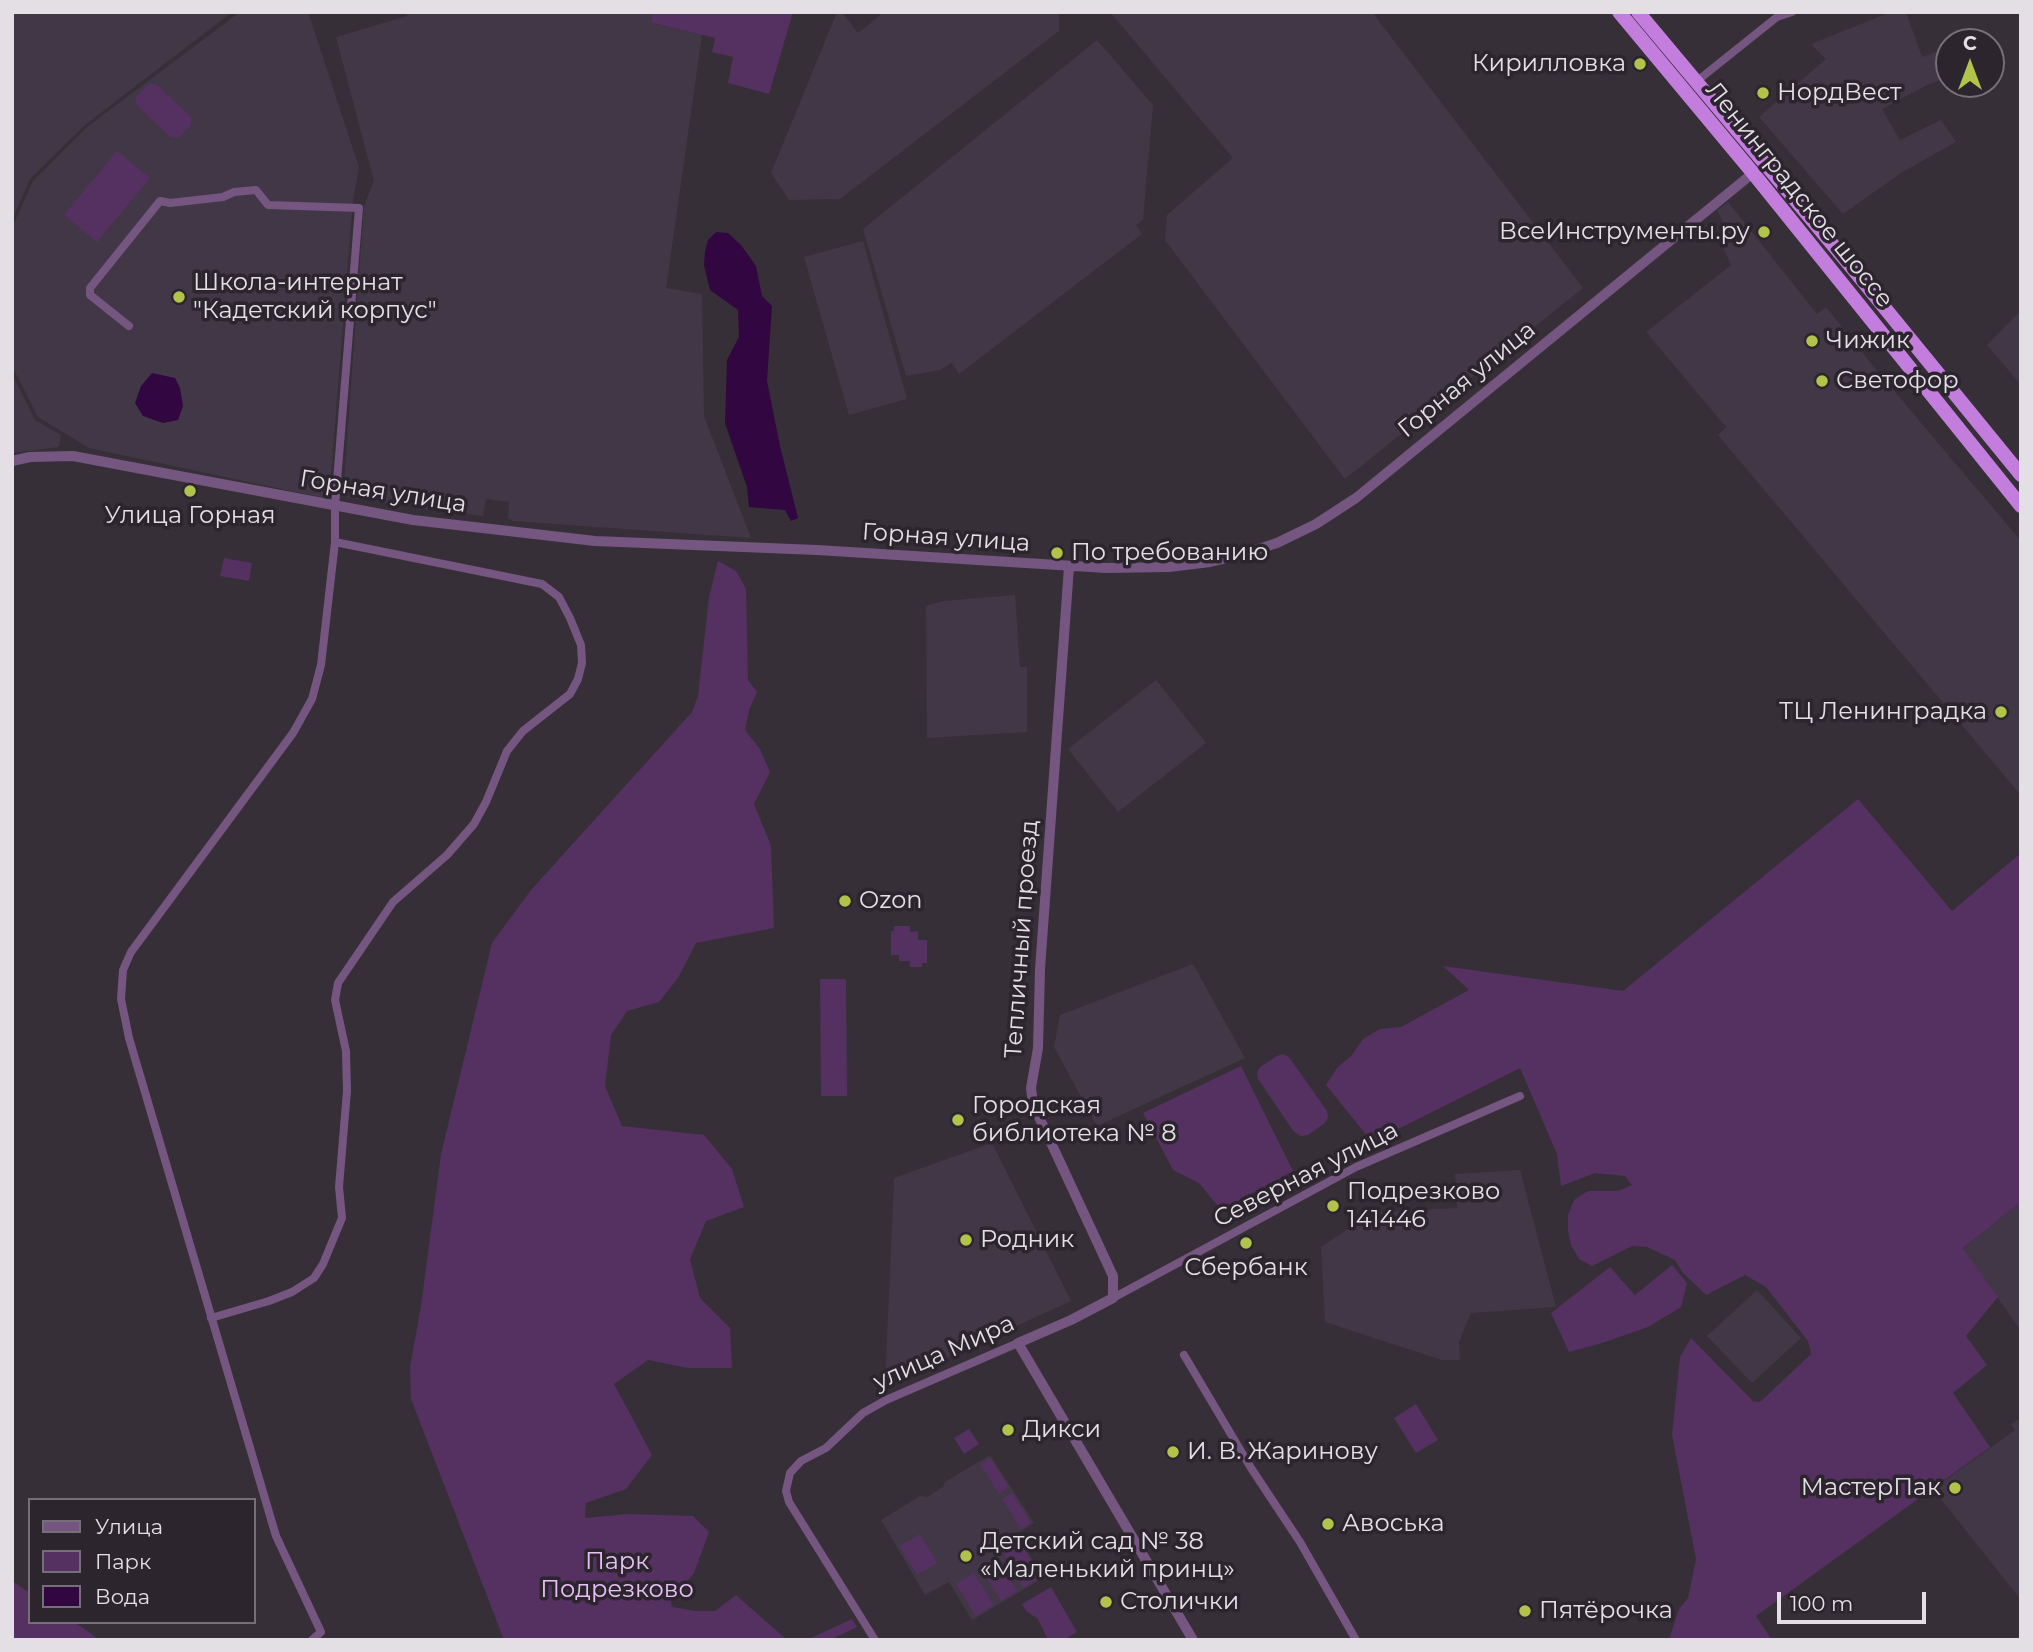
<!DOCTYPE html>
<meta charset="utf-8">
<style>
body{margin:0}
#map{position:relative;width:2033px;height:1652px;overflow:hidden;background:#362f38;font-family:Montserrat,sans-serif}
canvas{display:block}
.frame{position:absolute;inset:0;border:14px solid #e3dfe5;pointer-events:none}
.legend{position:absolute;left:28px;top:1498px;width:228px;height:126px;box-sizing:border-box;background:#2c252e;border:2px solid #756f77;margin:0;padding:9px 12px;list-style:none;font-size:21px;color:#e3dfe5}
.legend li{display:flex;align-items:center;gap:14px;height:35px}
.legend b{width:35px;border:2px solid #756f77}
.north{position:absolute;left:1935px;top:28px;width:70px;height:70px;box-sizing:border-box;background:#2c252e;border:2px solid #756f77;border-radius:50%;rotate:0deg;font-size:19px;font-weight:700;line-height:28px;text-align:center;color:#e3dfe5}
.north::after{content:'';display:block;margin:auto;width:24px;height:32px;background:#b2c34c;clip-path:polygon(50% 0,100% 100%,50% 72%,0 100%)}
.scale{position:absolute;left:1777px;top:1592px;width:149px;height:32px;box-sizing:border-box;border:4px solid #e3dfe5;border-top:0;padding-left:9px;font-size:21px;line-height:24px;white-space:nowrap;color:#e3dfe5;-webkit-text-stroke:5px #2c252e;paint-order:stroke}
</style>
<div id="map">
<canvas width="2033" height="1652"></canvas>
<div class="frame"></div>
<ul class="legend">
<li><b style="height:9px;background:#755681"></b>Улица</li>
<li><b style="height:19px;background:#543161"></b>Парк</li>
<li><b style="height:19px;background:#320640"></b>Вода</li>
</ul>
<div class="north">С</div>
<div class="scale">100 m</div>
</div>
<script>
const ctx = document.querySelector('canvas').getContext('2d');
ctx.lineJoin = 'round';
function paint(path, color) {
  ctx.fillStyle = color;
  ctx.fill(path, 'evenodd');
}
function poly(rows) {
  const path = new Path2D();
  for (const r of rows) {
    path.moveTo(r[0], r[1]);
    for (let i = 2; i < r.length; i += 2) path.lineTo(r[i], r[i + 1]);
  }
  return path;
}
function trace(path, color, width, dash) {
  ctx.strokeStyle = color;
  ctx.lineWidth = width;
  ctx.lineCap = dash ? 'butt' : 'round';
  ctx.setLineDash(dash || []);
  ctx.stroke(path);
}
function label(font, color, halo, rows, align = 'center') {
  ctx.font = font + ' Montserrat,sans-serif';
  ctx.lineWidth = 7;
  ctx.setLineDash([]);
  ctx.textBaseline = 'middle';
  ctx.strokeStyle = halo;
  ctx.fillStyle = color;
  for (const [text, x, y, turn = 0] of rows) {
    ctx.save();
    ctx.translate(x, y);
    ctx.rotate((+turn || 0) * Math.PI / 180);
    ctx.textAlign = isNaN(turn) ? turn : align;
    if (halo) ctx.strokeText(text, 0, 0);
    ctx.fillText(text, 0, 0);
    ctx.restore();
  }
}
paint(poly([
 [12,12,232,12,85,125,30,179,12,220],
 [240,12,308,12,359,167,353,200,329,499,89,448,38,417,12,366,12,228,33,181,87,127],
 [407,12,651,12,652,23,702,35,666,288,702,294,704,416,751,538,513,521,508,518,509,502,486,499,483,516,419,508,419,502,396,499,388,503,343,497,364,206,374,181,336,37,407,16],
 [837,12,842,12,858,33,884,12,1059,12,1059,31,840,199,789,200,771,173],
 [1110,12,1372,12,1583,288,1345,479,1165,240,1167,215,1233,158],
 [1891,12,1906,12,1922,57,1949,47,1949,77,1927,85,1882,109,1900,140,1941,120,1956,142,1901,173,1843,214,1759,117,1826,59,1811,44],
 [1097,40,1153,105,1143,220,1136,225,1142,234,959,374,952,363,940,370,906,376,863,229],
 [1728,202,1817,314,1826,307,1873,366,2021,541,2021,792,2019,793,1718,435,1726,427,1646,332,1731,265,1721,243,1729,236,1717,210],
 [863,241,907,399,849,415,804,257],
 [2021,310,2021,385,1987,345],
 [12,374,35,420,61,435,59,447,12,453],
 [1015,595,1020,667,1027,667,1027,732,927,738,926,606,943,601],
 [1156,680,1206,743,1118,812,1068,749],
 [1193,964,1245,1058,1097,1126,1054,1047,1060,1015],
 [992,1143,1071,1301,885,1386,894,1178],
 [1520,1170,1556,1307,1471,1313,1459,1342,1460,1360,1442,1360,1325,1322,1321,1247,1363,1219,1381,1212,1457,1208,1455,1174],
 [2021,1202,2021,1331,1963,1248],
 [1757,1290,1801,1338,1752,1383,1707,1336],
 [2021,1418,2021,1600,1933,1489,2015,1430,2011,1424],
 [990,1455,1034,1523,1017,1534,1043,1578,972,1620,949,1582,925,1595,881,1520,920,1496,927,1497,943,1487,945,1482]
]), '#423746');
paint(poly([
 [651,12,793,12,769,94,728,83,733,57,712,52,715,38,652,23],
 [149,84,156,84,191,117,191,125,178,138,170,137,136,104,136,97],
 [117,151,150,178,97,242,64,215],
 [224,558,252,563,249,581,220,576],
 [718,561,736,571,746,589,748,680,757,692,749,710,745,730,760,749,770,772,754,804,771,846,774,928,696,943,678,978,659,1002,627,1011,611,1035,605,1086,622,1126,704,1135,732,1169,744,1207,706,1221,690,1259,700,1298,730,1328,732,1368,688,1368,648,1360,614,1384,652,1455,626,1489,586,1503,585,1518,628,1514,693,1516,709,1532,694,1573,671,1601,672,1607,695,1611,715,1611,736,1595,787,1640,504,1640,411,1399,410,1367,421,1306,441,1154,492,943,531,890,692,712,698,696,709,597],
 [1858,799,1952,911,2021,853,2021,1202,1963,1248,1998,1297,1966,1336,1987,1365,1953,1393,1990,1447,1756,1616,1772,1640,1669,1640,1679,1609,1688,1598,1696,1559,1672,1435,1680,1357,1691,1338,1753,1401,1760,1402,1811,1354,1808,1341,1766,1287,1745,1275,1706,1295,1683,1273,1675,1260,1647,1247,1632,1246,1592,1266,1579,1259,1571,1245,1568,1231,1568,1215,1574,1200,1588,1191,1618,1191,1632,1185,1625,1176,1595,1173,1561,1186,1557,1154,1520,1068,1372,1142,1326,1085,1337,1068,1352,1055,1363,1039,1380,1029,1401,1027,1469,990,1443,966,1623,991],
 [894,926,910,926,910,932,918,931,918,940,927,940,927,963,922,963,922,967,910,967,910,961,899,961,899,955,891,955,891,931,894,931],
 [820,979,846,979,847,1096,821,1096],
 [1283,1054,1289,1057,1327,1111,1328,1117,1325,1123,1308,1135,1301,1136,1294,1132,1258,1079,1257,1073,1260,1067,1277,1056],
 [1241,1066,1293,1171,1221,1210,1199,1183,1173,1170,1143,1113],
 [1672,1265,1687,1283,1681,1307,1648,1327,1602,1343,1569,1352,1551,1313,1610,1267,1635,1295],
 [1416,1404,1438,1440,1416,1453,1394,1418],
 [969,1429,979,1444,964,1454,954,1438],
 [990,1458,1009,1487,999,1494,980,1464],
 [1012,1493,1031,1523,1021,1529,1002,1499],
 [920,1534,937,1563,917,1575,900,1546],
 [1021,1544,1041,1577,1023,1588,1015,1575,1025,1568,1023,1566,1014,1571,1004,1554],
 [999,1562,1017,1591,1001,1601,983,1572],
 [974,1573,994,1605,976,1616,956,1584],
 [12,1581,30,1593,30,1622,74,1622,100,1640,12,1640],
 [1051,1587,1077,1632,1064,1640,1048,1640,1038,1619,1026,1611,1022,1604],
 [852,1619,857,1627,830,1640,807,1640]
]), '#543161');
paint(poly([
 [716,232,728,233,741,245,756,266,762,296,772,306,767,381,780,446,798,518,791,521,785,510,749,507,747,487,725,423,727,360,739,337,738,310,710,290,704,265,705,252,708,240],
 [152,373,175,378,180,388,183,406,178,420,163,423,143,416,135,403,141,386]
]), '#320640');
trace(poly([
 [1697,81,1777,17,1792,12],
 [129,326,90,295,90,288,160,201,170,203,223,197,234,192,256,190,268,205,359,208,335,506,335,542,321,665,312,699,293,733,131,952,123,970,121,999,129,1038,276,1536,321,1632,312,1640],
 [1113,1298,1356,1167,1520,1096],
 [211,1318,269,1301,292,1292,314,1278,323,1264,342,1218,339,1187,347,1091,346,1051,335,1000,338,983,393,902,447,855,474,824,486,802,507,751,523,731,570,694,578,679,582,663,581,645,570,618,559,597,542,584,335,542],
 [1184,1355,1251,1468,1300,1542,1356,1640],
 [875,1640,789,1502,786,1491,790,1473,801,1461,826,1448,863,1413,886,1400,1018,1343]
]), '#755681', 8);
trace(poly([
 [12,461,30,457,73,456,413,520,595,541,817,550,1106,568,1169,567,1210,562,1240,555,1277,543,1316,524,1356,498,1753,173],
 [1069,567,1040,969,1038,1048,1031,1088,1033,1104,1113,1276,1113,1298,1071,1320,1018,1343,1193,1640]
]), '#755681', 10);
trace(poly([
 [1619,12,1753,173,2021,506],
 [1638,12,1853,269,2021,475]
]), '#c37ddd', 14);
for (const [x, y, r, color] of [
 [1640,64,7,"#b2c34c"],
 [1763,93,7,"#b2c34c"],
 [1764,232,7,"#b2c34c"],
 [179,297,7,"#b2c34c"],
 [1812,341,7,"#b2c34c"],
 [1822,381,7,"#b2c34c"],
 [190,491,7,"#b2c34c"],
 [1057,553,7,"#b2c34c"],
 [2001,712,7,"#b2c34c"],
 [845,901,7,"#b2c34c"],
 [958,1120,7,"#b2c34c"],
 [1333,1206,7,"#b2c34c"],
 [966,1240,7,"#b2c34c"],
 [1246,1243,7,"#b2c34c"],
 [1008,1430,7,"#b2c34c"],
 [1173,1452,7,"#b2c34c"],
 [1955,1488,7,"#b2c34c"],
 [1328,1524,7,"#b2c34c"],
 [966,1556,7,"#b2c34c"],
 [1106,1602,7,"#b2c34c"],
 [1525,1611,7,"#b2c34c"]
]) {
  const dot = new Path2D();
  dot.arc(x, y, r, 0, 2 * Math.PI);
  ctx.fillStyle = color;
  ctx.fill(dot);
  trace(dot, '#2c252e', 2.5);
}
label('24px', '#e3dfe5', '#2c252e', [
 ["Кирилловка",1626,64,"right"],
 ["НордВест",1777,93],
 ["ВсеИнструменты.ру",1750,232,"right"],
 ["Школа-интернат",193,283],
 ["\"Кадетский корпус\"",193,311],
 ["Чижик",1826,341],
 ["Светофор",1836,381],
 ["Улица Горная",190,516,"center"],
 ["По требованию",1071,553],
 ["ТЦ Ленинградка",1987,712,"right"],
 ["Ozon",859,901],
 ["Городская",972,1106],
 ["библиотека № 8",972,1134],
 ["Подрезково",1347,1192],
 ["141446",1347,1220],
 ["Родник",980,1240],
 ["Сбербанк",1246,1268,"center"],
 ["Дикси",1022,1430],
 ["И. В. Жаринову",1187,1452],
 ["МастерПак",1941,1488,"right"],
 ["Авоська",1342,1524],
 ["Детский сад № 38",980,1542],
 ["«Маленький принц»",980,1570],
 ["Столички",1120,1602],
 ["Пятёрочка",1539,1611]
], 'left');
label('24px', '#e3dfe5', '#2c252e', [
 ["Ленинградское шоссе",1799,195,51],
 ["Горная улица",1467,380,-39],
 ["Горная улица",383,492,9],
 ["Горная улица",946,538,4],
 ["Тепличный проезд",1022,939,-86],
 ["Северная улица",1306,1175,-27],
 ["улица Мира",944,1353,-24]
]);
label('24px', '#e6c0f4', '#2c252e', [
 ["Парк",617,1562],
 ["Подрезково",617,1590]
]);
</script>
